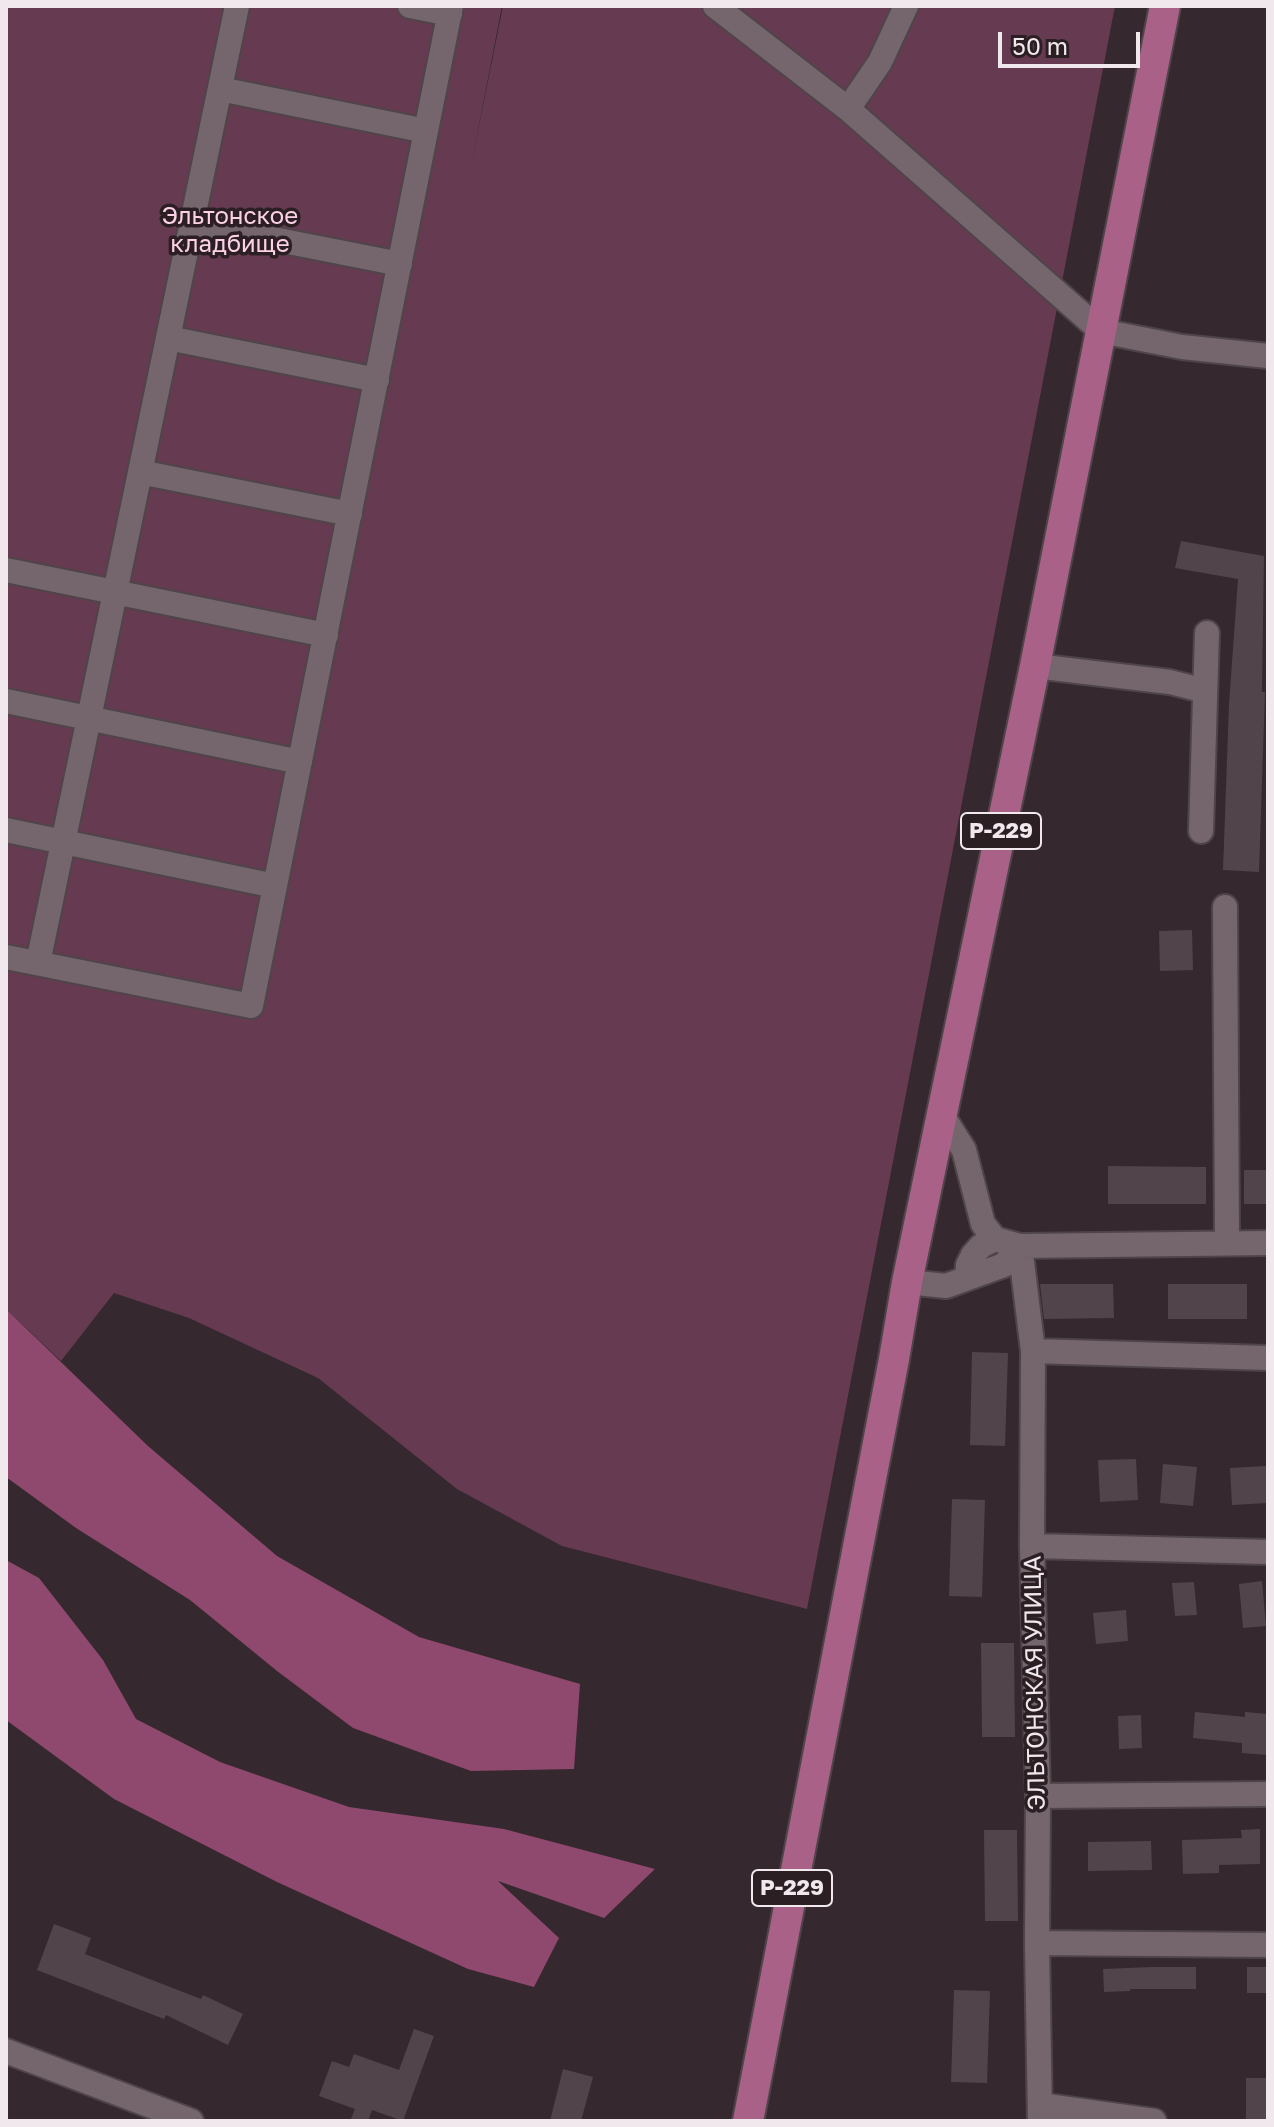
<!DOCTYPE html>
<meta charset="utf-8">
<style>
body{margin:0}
#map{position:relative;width:1274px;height:2127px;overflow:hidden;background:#35282e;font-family:"Golos Text",sans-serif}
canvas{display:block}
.frame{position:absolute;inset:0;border:8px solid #f0e8ec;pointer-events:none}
.scale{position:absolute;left:998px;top:32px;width:142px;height:36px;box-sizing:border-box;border:4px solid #f0e8ec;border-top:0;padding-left:10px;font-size:24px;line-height:28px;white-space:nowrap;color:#f0e8ec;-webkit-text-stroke:6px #2b1f24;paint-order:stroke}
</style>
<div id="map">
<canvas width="1274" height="2127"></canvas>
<div class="frame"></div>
<div class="scale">50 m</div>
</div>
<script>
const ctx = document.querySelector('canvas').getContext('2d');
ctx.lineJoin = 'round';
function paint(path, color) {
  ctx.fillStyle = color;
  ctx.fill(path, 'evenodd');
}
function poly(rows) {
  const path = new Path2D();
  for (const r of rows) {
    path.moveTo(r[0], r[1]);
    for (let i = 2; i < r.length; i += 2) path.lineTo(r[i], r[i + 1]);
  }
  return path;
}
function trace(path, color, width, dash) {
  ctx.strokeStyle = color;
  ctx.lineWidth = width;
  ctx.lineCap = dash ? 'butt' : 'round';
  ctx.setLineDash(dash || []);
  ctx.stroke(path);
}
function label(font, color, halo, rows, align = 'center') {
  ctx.font = font + ' "Golos Text",sans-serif';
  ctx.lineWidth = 7;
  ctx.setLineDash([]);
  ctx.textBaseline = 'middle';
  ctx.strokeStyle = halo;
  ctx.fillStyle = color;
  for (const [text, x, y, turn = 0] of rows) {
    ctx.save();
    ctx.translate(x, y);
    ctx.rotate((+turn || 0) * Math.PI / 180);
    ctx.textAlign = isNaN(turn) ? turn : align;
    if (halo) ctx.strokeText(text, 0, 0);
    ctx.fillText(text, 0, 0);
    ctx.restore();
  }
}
paint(poly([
 [6,6,502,6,471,166,503,6,1115,6,807,1609,562,1546,457,1489,318,1378,189,1318,114,1293,61,1361,6,1309]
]), '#663b51');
paint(poly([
 [6,1309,148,1446,277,1556,419,1637,580,1684,574,1769,471,1771,353,1728,277,1671,190,1600,76,1528,6,1477],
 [6,1560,39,1578,103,1660,136,1719,220,1762,349,1807,504,1829,655,1869,604,1918,498,1881,559,1938,534,1987,468,1969,277,1882,114,1799,6,1720]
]), '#8f486e');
paint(poly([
 [1181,541,1264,556,1262,692,1265,692,1259,872,1223,870,1229,704,1238,579,1175,568],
 [1192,930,1193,970,1160,971,1159,931],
 [1108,1166,1206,1167,1206,1204,1108,1204],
 [1244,1170,1268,1170,1268,1204,1244,1204],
 [1040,1284,1113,1284,1114,1318,1044,1319],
 [1168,1284,1247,1284,1247,1319,1168,1319],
 [972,1352,1008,1353,1005,1446,970,1445],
 [1136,1459,1138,1500,1100,1502,1098,1460],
 [1163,1464,1197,1467,1193,1506,1160,1503],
 [1266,1466,1268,1503,1232,1505,1230,1468],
 [952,1499,985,1500,982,1597,949,1596],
 [1262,1581,1266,1626,1243,1628,1239,1584],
 [1194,1582,1197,1615,1175,1616,1172,1583],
 [1126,1610,1128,1641,1096,1644,1093,1613],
 [981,1643,1014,1643,1015,1737,982,1737],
 [1195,1712,1245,1717,1245,1712,1268,1714,1268,1755,1242,1753,1242,1743,1193,1738],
 [1141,1715,1142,1748,1119,1749,1118,1716],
 [1260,1829,1260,1864,1219,1865,1219,1873,1183,1874,1182,1840,1242,1838,1241,1830],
 [984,1830,1017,1830,1018,1921,985,1921],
 [1151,1841,1152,1870,1088,1871,1088,1842],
 [54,1924,91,1938,85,1954,201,1999,203,1995,243,2014,228,2045,166,2015,164,2019,37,1970],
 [1152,1967,1196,1967,1196,1989,1130,1989,1130,1991,1104,1992,1103,1969],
 [1247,1967,1268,1967,1268,1993,1247,1993],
 [954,1990,990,1991,987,2083,951,2082],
 [414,2029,434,2036,403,2121,372,2110,368,2121,350,2121,355,2109,319,2096,332,2061,349,2067,354,2054,399,2070],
 [563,2069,593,2077,581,2121,550,2121],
 [1246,2078,1268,2078,1268,2121,1246,2121]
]), '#52444b');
const minor = poly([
 [410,6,450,14],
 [715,6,848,109,1101,331,1182,347,1268,356],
 [220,89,426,131],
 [848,109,880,62,906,6],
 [192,223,400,264],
 [168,338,377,380],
 [140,472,350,514],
 [6,570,326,635],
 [1035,666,1170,682,1205,691],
 [6,701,300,762],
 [6,830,275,886],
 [1201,831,1207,633],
 [1225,907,1227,1242],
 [6,957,251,1006,451,6],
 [38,963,237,6],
 [942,1115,964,1150,983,1224,995,1239,1020,1246,1033,1351,1032,1546,1038,1796,1037,1943,1040,2121],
 [967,1278,968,1265,973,1255,981,1246,995,1239],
 [907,1282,946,1286,1004,1265,1020,1246,1268,1243],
 [1033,1351,1268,1358],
 [1032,1546,1268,1552],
 [1038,1796,1268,1794],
 [1037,1943,1268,1945],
 [6,2051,191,2121],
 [1040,2105,1154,2121]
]);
const major = poly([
 [748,2121,894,1359,907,1282,1035,666,1165,6]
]);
trace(minor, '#4f4549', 28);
trace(major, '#4f4549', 34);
trace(minor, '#75666d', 24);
trace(major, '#a96187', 30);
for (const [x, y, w] of [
 [1001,831,80],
 [792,1888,80]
]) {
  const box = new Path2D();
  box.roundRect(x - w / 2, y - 18, w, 36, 6);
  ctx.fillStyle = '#2b1f24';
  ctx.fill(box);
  trace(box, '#f0e8ec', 2);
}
label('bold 22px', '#f0e8ec', null, [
 ["Р-229",1001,831],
 ["Р-229",792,1888]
]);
label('24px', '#fcd1e5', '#2b1f24', [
 ["Эльтонское",230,216],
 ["кладбище",230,244]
]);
label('24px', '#f0e8ec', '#2b1f24', [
 ["ЭЛЬТОНСКАЯ УЛИЦА",1035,1683,-91]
]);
</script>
